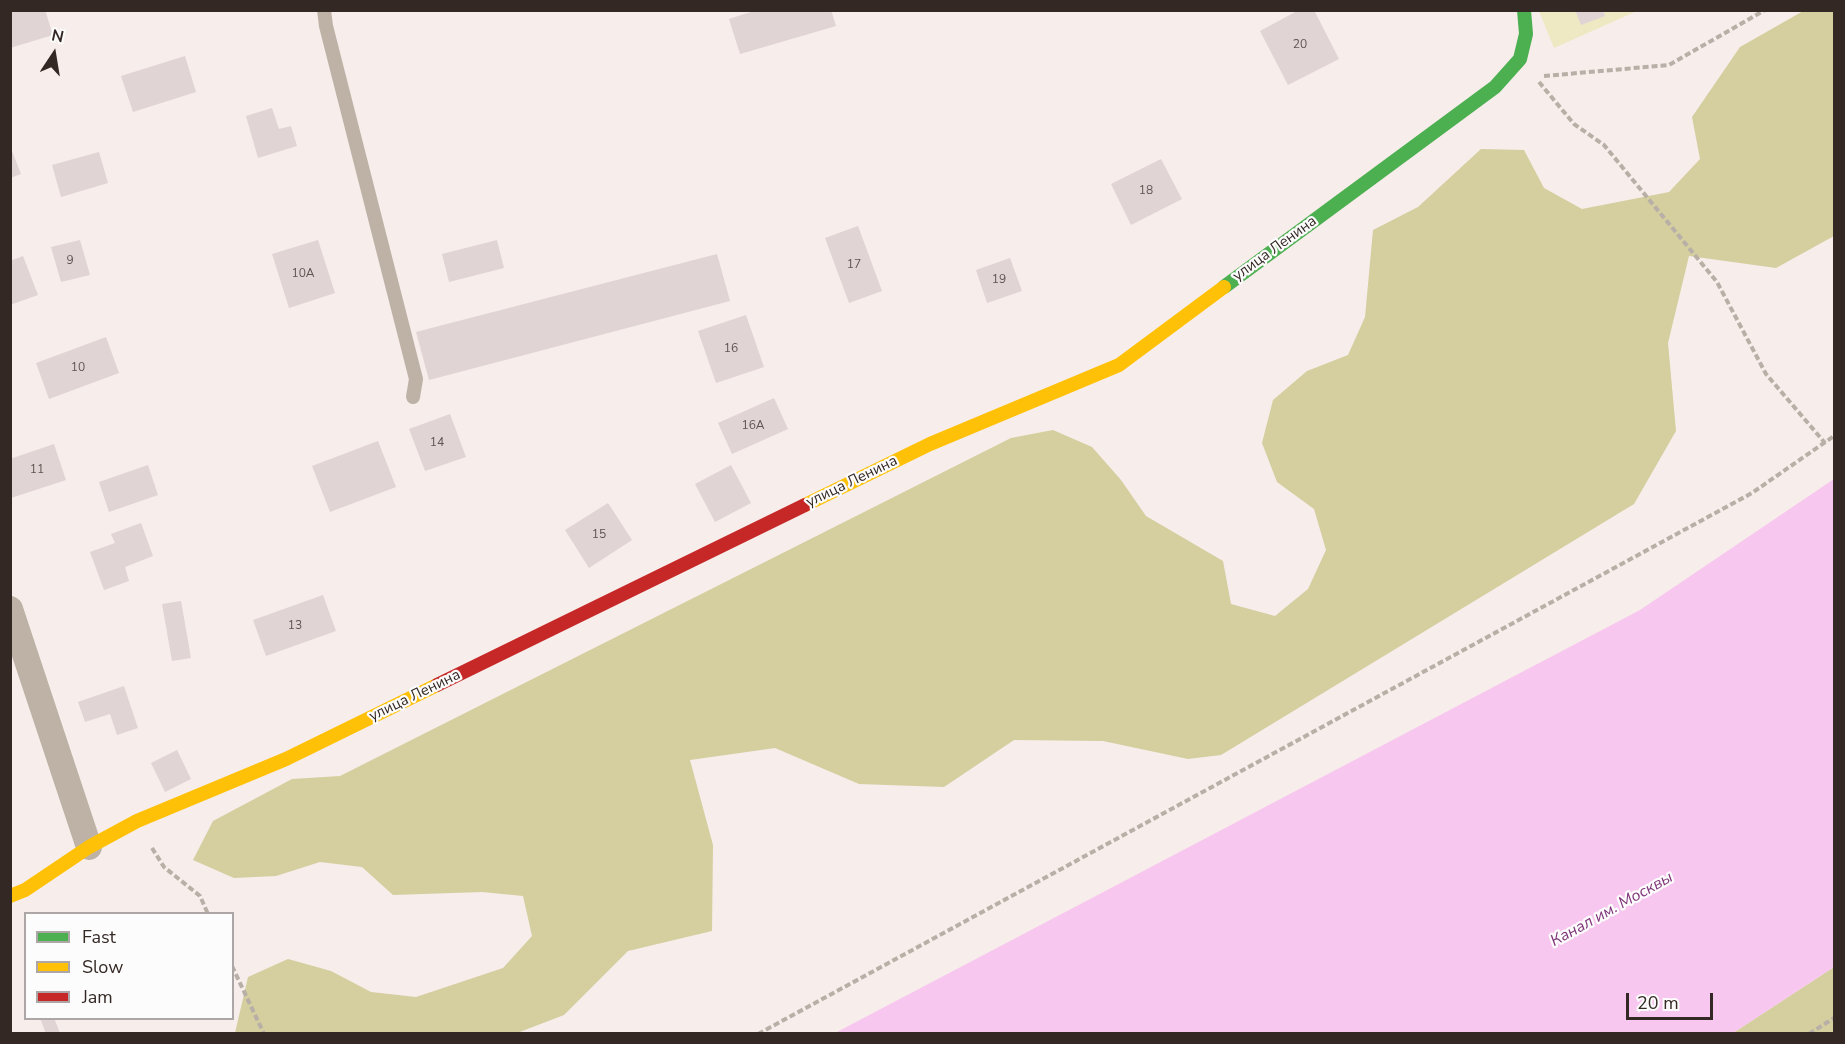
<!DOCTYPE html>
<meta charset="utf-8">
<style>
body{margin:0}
#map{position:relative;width:1845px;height:1044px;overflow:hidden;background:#f7edea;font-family:"Nunito Sans",sans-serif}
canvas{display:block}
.frame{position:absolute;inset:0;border:12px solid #342824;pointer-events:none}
.legend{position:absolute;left:24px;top:912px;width:210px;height:108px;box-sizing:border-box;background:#fcfcfc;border:2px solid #aca7a6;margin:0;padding:8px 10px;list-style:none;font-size:18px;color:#342824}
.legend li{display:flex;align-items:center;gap:12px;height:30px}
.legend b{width:30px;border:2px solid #aca7a6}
.north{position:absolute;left:24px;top:24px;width:60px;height:60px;-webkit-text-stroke:4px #fcfcfc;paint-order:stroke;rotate:12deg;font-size:16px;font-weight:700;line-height:24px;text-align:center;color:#342824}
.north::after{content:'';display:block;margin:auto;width:21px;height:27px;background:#342824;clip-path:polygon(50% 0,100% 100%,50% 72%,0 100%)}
.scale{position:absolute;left:1626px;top:993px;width:87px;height:27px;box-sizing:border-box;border:3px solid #342824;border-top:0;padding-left:8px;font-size:18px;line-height:21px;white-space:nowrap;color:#342824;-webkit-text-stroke:4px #fcfcfc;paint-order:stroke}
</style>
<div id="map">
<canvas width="1845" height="1044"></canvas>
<div class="frame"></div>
<ul class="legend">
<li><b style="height:8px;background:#4caf50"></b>Fast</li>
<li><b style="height:8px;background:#ffc107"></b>Slow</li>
<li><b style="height:8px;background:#c62828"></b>Jam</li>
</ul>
<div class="north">N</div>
<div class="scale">20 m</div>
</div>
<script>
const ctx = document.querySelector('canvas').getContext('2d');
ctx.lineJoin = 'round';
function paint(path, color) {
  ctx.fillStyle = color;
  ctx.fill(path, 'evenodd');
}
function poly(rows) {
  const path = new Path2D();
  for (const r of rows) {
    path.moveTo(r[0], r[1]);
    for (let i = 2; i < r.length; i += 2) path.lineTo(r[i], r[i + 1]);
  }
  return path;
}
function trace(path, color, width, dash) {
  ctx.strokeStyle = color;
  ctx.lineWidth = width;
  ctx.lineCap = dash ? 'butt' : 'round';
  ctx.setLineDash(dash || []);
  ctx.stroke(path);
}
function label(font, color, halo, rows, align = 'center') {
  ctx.font = font + ' "Nunito Sans",sans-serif';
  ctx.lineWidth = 4.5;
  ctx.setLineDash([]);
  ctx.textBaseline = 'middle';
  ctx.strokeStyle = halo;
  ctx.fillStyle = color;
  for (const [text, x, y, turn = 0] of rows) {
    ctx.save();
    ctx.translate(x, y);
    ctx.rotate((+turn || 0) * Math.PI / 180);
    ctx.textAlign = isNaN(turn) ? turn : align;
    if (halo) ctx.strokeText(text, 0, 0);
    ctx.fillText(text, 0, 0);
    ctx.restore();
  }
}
paint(poly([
 [1539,11,1637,11,1554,48]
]), '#eee8c3');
paint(poly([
 [1805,10,1834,11,1834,236,1776,268,1689,256,1668,343,1676,431,1634,504,1221,755,1188,759,1103,741,1014,740,944,787,859,784,775,748,690,760,713,845,712,931,628,951,564,1015,517,1033,235,1033,248,977,288,959,331,971,371,992,416,997,503,968,532,936,523,896,482,892,393,895,362,867,320,862,276,876,234,878,193,860,213,821,292,779,340,776,1011,438,1053,430,1092,447,1121,480,1146,516,1223,561,1231,604,1275,616,1308,589,1326,550,1314,509,1277,482,1262,443,1273,400,1307,371,1348,355,1365,317,1373,230,1418,207,1481,149,1524,150,1544,188,1582,209,1669,192,1700,159,1692,117,1740,47],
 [1834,967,1834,1033,1733,1033]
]), '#d5ce9f');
paint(poly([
 [1834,479,1834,967,1733,1033,835,1033,1640,610]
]), '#f8c7ef');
paint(poly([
 [10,10,45,10,53,35,10,48],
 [757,10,831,10,836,26,740,54,729,19],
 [1299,10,1314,10,1339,59,1288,85,1260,31],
 [1575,10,1603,10,1605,16,1581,25],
 [185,56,196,92,133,112,121,76],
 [272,108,279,129,291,126,297,146,258,158,246,116],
 [10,146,21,174,10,178],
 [99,152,108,183,61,197,52,165],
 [1161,159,1182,199,1131,225,1111,184],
 [858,226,882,291,849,303,825,238],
 [80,240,90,275,61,282,51,247],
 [318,240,335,293,289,308,272,254],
 [497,240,504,268,449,282,442,254],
 [717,254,730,301,429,380,416,332],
 [23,256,38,295,10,305,10,261],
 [1010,258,1022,291,987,303,976,270],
 [746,315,764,367,716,383,698,331],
 [106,337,119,373,49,399,36,363],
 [774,398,788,429,732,454,718,423],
 [450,414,466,457,425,471,409,429],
 [378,441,396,487,330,512,312,466],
 [54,444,66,480,11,498,10,459],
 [148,465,158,495,109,512,99,482],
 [731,465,751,503,715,522,695,484],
 [608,503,632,540,589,568,565,530],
 [141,523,153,556,125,567,129,581,104,590,90,552,115,543,111,534],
 [323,595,336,631,266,656,253,620],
 [181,601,191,658,172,661,162,604],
 [124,686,138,728,117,735,110,714,85,722,78,702],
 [177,750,191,779,165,792,151,763],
 [40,1018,54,1018,60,1033,46,1034]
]), '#e0d4d4');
trace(poly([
 [1544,76,1669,65,1765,10],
 [1539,82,1574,124,1604,145,1717,282,1766,374,1825,443],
 [152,848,164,867,200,896,208,914],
 [232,966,264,1034],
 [758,1034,1752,493,1834,436],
 [1809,1034,1834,1018]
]), '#b8afa7', 4, [6, 3]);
trace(poly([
 [324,10,326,26,416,379,413,397]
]), '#beb2a6', 14);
trace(poly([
 [10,609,89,847]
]), '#beb2a6', 26);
trace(poly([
 [1224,287,1495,87,1520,59,1526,34,1524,10]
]), '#4caf50', 14);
trace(poly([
 [805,505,930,444,1119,365,1224,287],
 [10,896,25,890,89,847,137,821,286,759,437,685]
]), '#ffc107', 14);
trace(poly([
 [437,685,805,505]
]), '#c62828', 14);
label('12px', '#605451', null, [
 ["20",1300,45],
 ["18",1146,191],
 ["9",70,261],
 ["17",854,265],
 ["10А",303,274],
 ["19",999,280],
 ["16",731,349],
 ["10",78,368],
 ["16А",753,426],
 ["14",437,443],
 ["11",37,470],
 ["15",599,535],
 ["13",295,626]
]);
label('15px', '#342824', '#fcfcfc', [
 ["улица Ленина",1275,249,-36],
 ["улица Ленина",852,482,-26],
 ["улица Ленина",415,696,-26]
]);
label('italic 16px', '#7f3479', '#fcfcfc', [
 ["Канал им. Москвы",1612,910,-29]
]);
</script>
